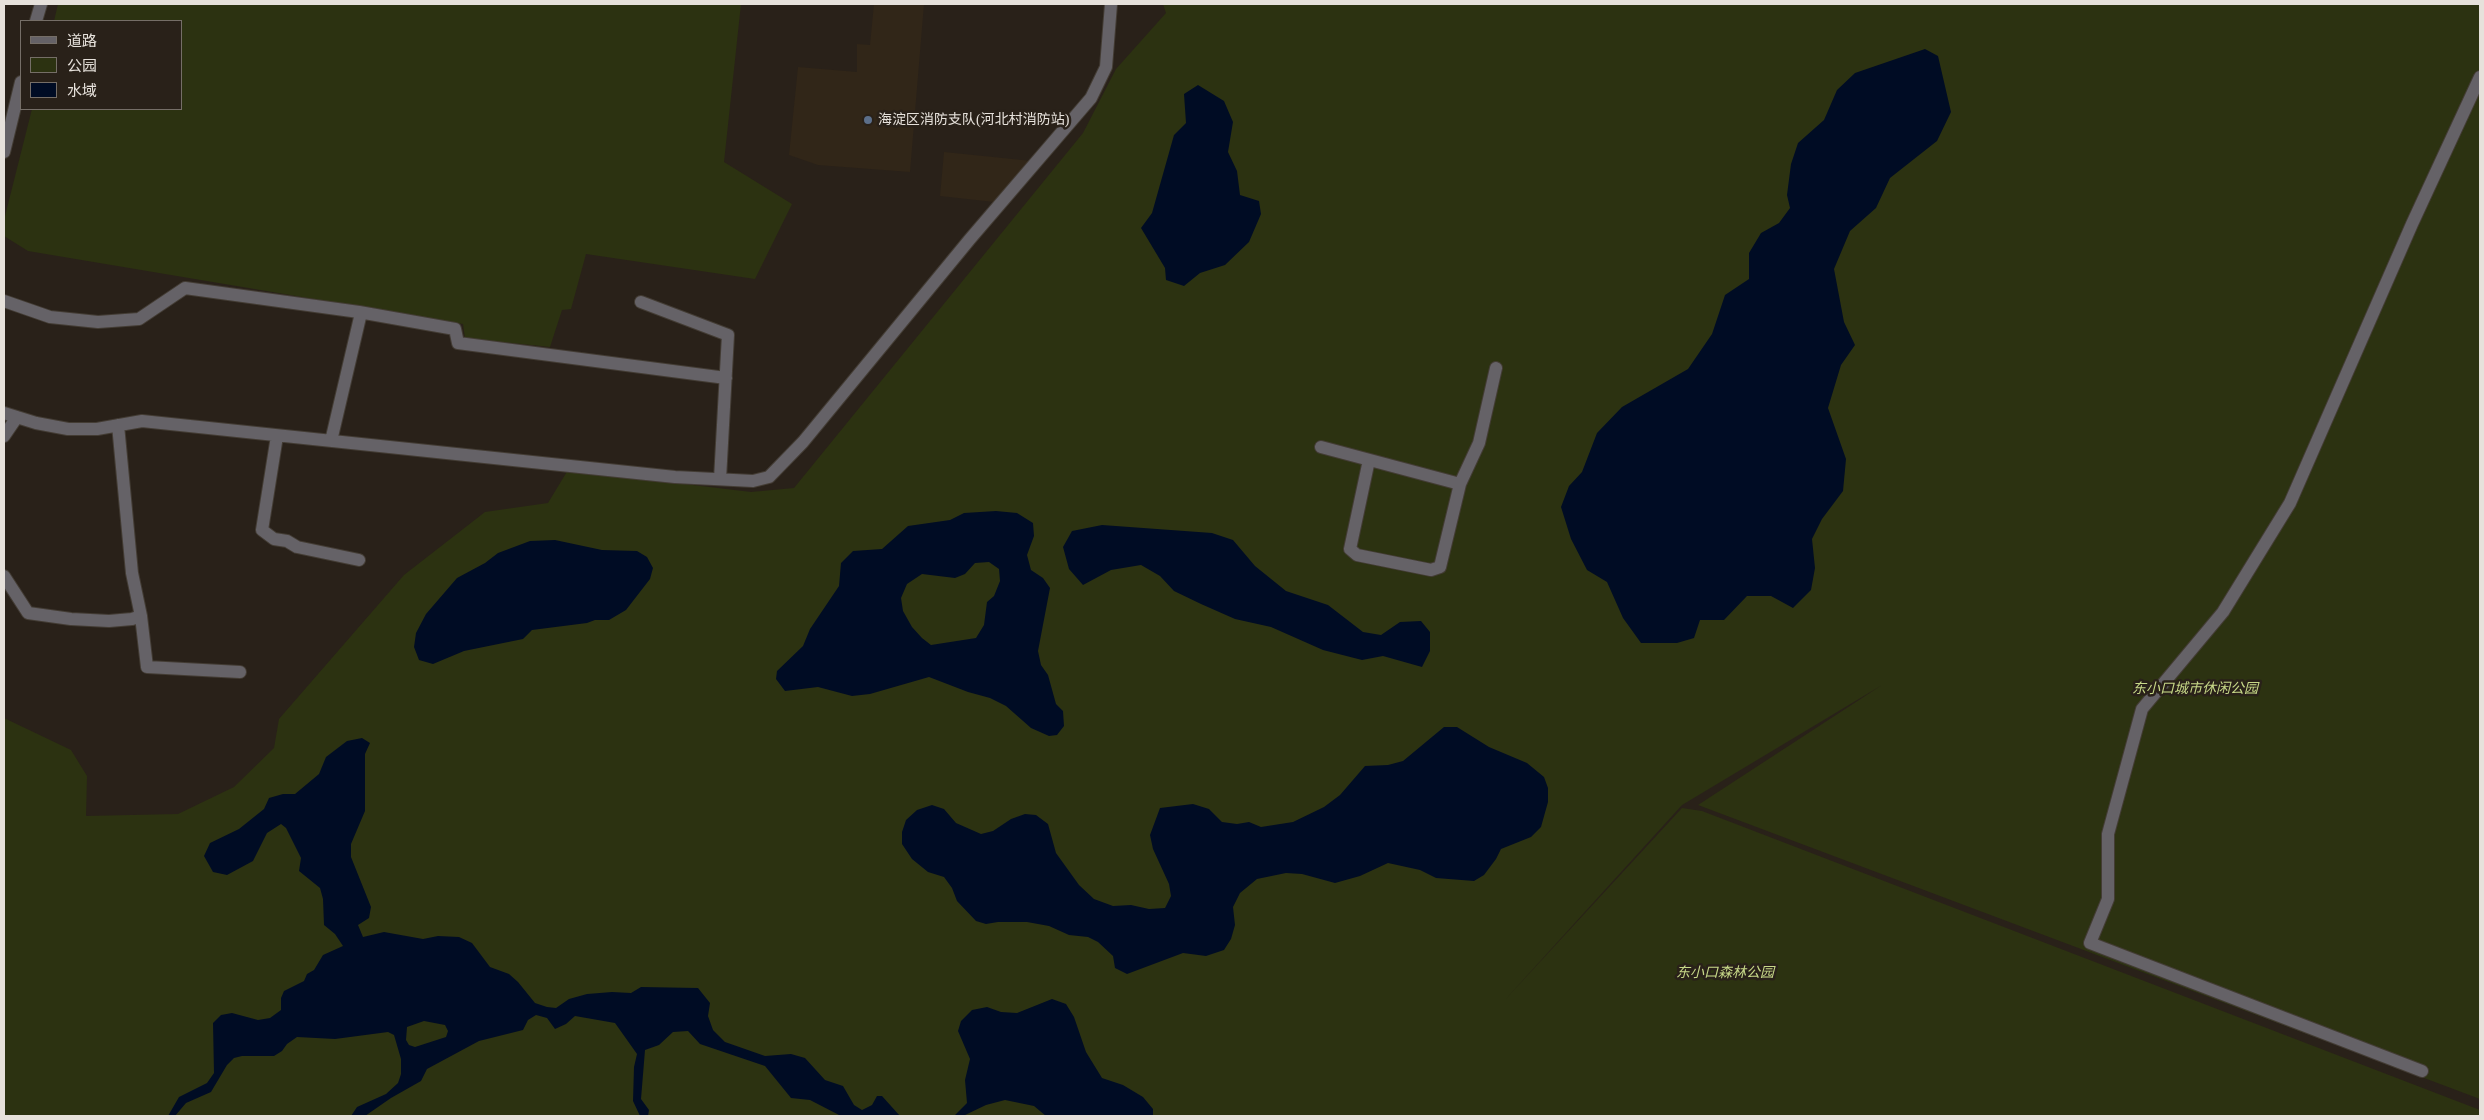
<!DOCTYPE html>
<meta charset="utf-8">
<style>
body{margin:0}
#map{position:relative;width:2484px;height:1120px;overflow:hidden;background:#292119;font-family:"Times New Roman","Noto Sans SC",serif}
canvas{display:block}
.frame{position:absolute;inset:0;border:5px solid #e6e1db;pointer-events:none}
.legend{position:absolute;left:20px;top:20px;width:162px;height:90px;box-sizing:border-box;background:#292119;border:1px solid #756e67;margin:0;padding:6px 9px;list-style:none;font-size:15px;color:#e6e1db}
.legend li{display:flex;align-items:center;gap:10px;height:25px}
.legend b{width:25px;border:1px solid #756e67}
</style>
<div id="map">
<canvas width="2484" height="1120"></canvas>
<div class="frame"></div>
<ul class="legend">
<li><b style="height:6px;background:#656267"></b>道路</li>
<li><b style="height:14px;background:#2c3211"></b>公园</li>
<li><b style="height:14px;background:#000c24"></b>水域</li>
</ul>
</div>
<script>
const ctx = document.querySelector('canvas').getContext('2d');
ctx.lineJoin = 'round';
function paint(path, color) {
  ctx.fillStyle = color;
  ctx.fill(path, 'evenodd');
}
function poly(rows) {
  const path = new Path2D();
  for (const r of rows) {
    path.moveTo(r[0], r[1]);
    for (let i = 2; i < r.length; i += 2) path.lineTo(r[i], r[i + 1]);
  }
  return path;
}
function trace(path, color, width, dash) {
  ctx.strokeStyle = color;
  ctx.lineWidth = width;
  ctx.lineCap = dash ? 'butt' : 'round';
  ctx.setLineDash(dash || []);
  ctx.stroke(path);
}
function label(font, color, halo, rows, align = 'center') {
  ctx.font = font + ' "Times New Roman","Noto Sans SC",serif';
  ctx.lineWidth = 5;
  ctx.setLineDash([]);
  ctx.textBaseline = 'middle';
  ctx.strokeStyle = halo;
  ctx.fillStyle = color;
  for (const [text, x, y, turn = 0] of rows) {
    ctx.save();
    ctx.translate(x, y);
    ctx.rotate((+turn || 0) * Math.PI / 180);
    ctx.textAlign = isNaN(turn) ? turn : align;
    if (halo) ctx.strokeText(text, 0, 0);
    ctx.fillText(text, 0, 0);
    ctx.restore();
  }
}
paint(poly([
 [874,4,924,4,910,172,818,165,789,155,798,67,857,72,857,44,870,45],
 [944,152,1032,161,994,202,940,196]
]), '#312618');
paint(poly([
 [58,4,741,4,724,162,792,204,755,279,586,254,571,309,562,310,550,347,465,338,463,324,28,251,4,236,4,220,32,109,181,109,181,21,54,21],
 [1163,4,2480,4,2480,1099,1698,805,1882,685,1682,805,1503,1002,1682,808,1702,811,2480,1110,2480,1116,4,1116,4,718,71,750,87,776,86,816,178,814,234,787,274,748,279,719,404,575,485,512,548,503,568,470,751,492,794,488,1083,133,1116,69,1166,13]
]), '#2c3211');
paint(poly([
 [1925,49,1938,56,1951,112,1937,141,1890,178,1876,208,1850,231,1834,269,1844,322,1855,345,1841,365,1828,408,1846,459,1843,491,1822,519,1812,539,1815,568,1811,590,1793,608,1771,596,1747,596,1724,620,1700,620,1694,638,1677,643,1641,643,1623,618,1607,582,1587,570,1571,539,1561,507,1569,486,1582,472,1597,433,1622,407,1688,369,1712,334,1725,295,1749,279,1749,253,1761,233,1779,223,1790,208,1787,195,1791,164,1798,143,1824,120,1837,90,1855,73],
 [1198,85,1224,101,1233,122,1228,152,1237,171,1240,195,1259,201,1261,214,1249,242,1225,265,1200,273,1184,286,1166,280,1165,268,1141,228,1152,213,1174,135,1186,123,1184,94],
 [996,511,1017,513,1033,523,1034,536,1027,555,1031,570,1043,578,1050,588,1038,651,1041,665,1048,675,1056,704,1063,711,1064,726,1057,735,1049,736,1031,728,1006,706,990,698,968,692,929,677,870,694,852,696,818,687,785,691,776,679,777,671,803,646,810,629,839,586,841,563,853,551,882,549,908,526,950,520,964,513],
 [989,562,999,569,1000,581,994,596,987,602,984,625,976,638,931,645,922,638,912,627,903,611,901,598,907,584,922,574,955,578,965,574,975,563],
 [1102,525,1212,533,1233,540,1255,566,1286,591,1328,605,1363,632,1381,635,1400,622,1421,621,1430,632,1430,651,1422,667,1383,656,1362,660,1323,650,1271,627,1235,619,1201,604,1174,591,1160,576,1141,565,1111,570,1083,585,1069,569,1063,547,1072,531],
 [555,540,602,550,637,551,647,557,653,568,650,579,626,610,609,620,595,620,587,623,532,630,523,639,464,651,433,664,419,660,414,647,416,633,426,614,457,578,485,563,498,553,530,541],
 [1444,727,1457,727,1489,747,1527,763,1544,777,1548,788,1548,802,1541,827,1531,837,1501,849,1496,859,1484,875,1474,881,1436,878,1420,870,1388,863,1360,876,1335,883,1302,874,1286,873,1257,879,1240,893,1233,907,1235,925,1231,939,1224,950,1206,956,1183,953,1127,974,1115,968,1113,956,1098,942,1088,937,1069,935,1049,926,1027,922,998,922,986,924,976,921,957,901,952,888,944,877,928,872,912,859,902,844,902,832,906,820,917,810,932,805,944,809,956,823,981,834,993,831,1011,819,1025,814,1036,815,1048,824,1056,853,1079,885,1094,899,1113,906,1131,905,1149,909,1165,908,1171,896,1169,884,1153,849,1150,835,1160,808,1193,804,1209,809,1222,822,1237,824,1249,822,1261,827,1293,822,1324,807,1340,795,1365,766,1388,765,1403,761],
 [362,738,370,743,365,754,365,811,351,844,351,857,371,907,369,918,358,925,363,937,384,932,423,939,438,936,459,937,472,943,490,967,509,974,518,982,535,1003,547,1007,556,1008,569,999,587,994,612,992,631,993,641,987,698,988,710,1003,708,1016,713,1030,725,1042,765,1056,791,1054,805,1058,825,1080,843,1086,854,1105,862,1110,872,1105,877,1096,882,1096,900,1116,841,1116,810,1100,791,1098,765,1066,700,1044,688,1031,673,1032,659,1045,645,1050,641,1099,649,1110,648,1116,640,1116,633,1101,634,1067,637,1054,615,1023,575,1016,566,1024,555,1029,547,1018,536,1015,528,1020,523,1030,479,1041,427,1069,421,1081,391,1098,365,1116,351,1116,357,1107,386,1094,398,1083,401,1074,401,1059,394,1035,388,1032,335,1039,297,1037,287,1044,282,1051,274,1056,242,1056,234,1058,227,1065,211,1092,186,1103,175,1116,168,1116,179,1097,207,1083,214,1073,213,1023,221,1015,232,1013,258,1020,270,1018,281,1010,281,998,284,991,304,981,307,974,314,970,323,955,343,946,335,934,324,925,323,899,320,888,299,871,301,858,286,828,281,824,267,833,253,861,227,875,213,872,204,856,210,843,239,829,264,809,269,798,283,794,295,794,319,774,326,757,347,741],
 [424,1021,445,1025,448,1031,446,1037,415,1047,409,1045,406,1040,407,1027],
 [1052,999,1066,1004,1074,1017,1086,1052,1102,1078,1123,1085,1143,1097,1153,1109,1153,1116,1046,1116,1034,1106,1005,1100,986,1105,963,1116,954,1116,967,1103,965,1080,970,1059,958,1031,961,1021,972,1010,987,1007,1001,1012,1017,1013]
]), '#000c24');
const minor = poly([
 [4,301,50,317,98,322,139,319,185,288,359,312,455,329,458,343,726,378],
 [641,302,728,335,720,479],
 [4,413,36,423,68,429,97,429,142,421,675,477,753,481,769,477,803,442,970,239,1091,98,1106,67,1111,4],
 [118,425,132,573,141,616,147,667,240,672],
 [4,436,17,417],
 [277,436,262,530,274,539,287,541,297,547,359,560],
 [331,441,361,313],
 [1321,447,1460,484],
 [1369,460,1350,549,1357,555,1431,570,1440,567,1460,484,1479,443,1496,368],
 [4,576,28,613,71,619,109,621,132,619,141,616],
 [2422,1071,2090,943,2108,899,2108,834,2142,709,2223,612,2290,503,2412,224,2480,77]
]);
const tertiary = poly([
 [36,21,41,4],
 [4,152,21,82]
]);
trace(minor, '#433c34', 14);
trace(tertiary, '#433c34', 14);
trace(minor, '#656267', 12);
trace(tertiary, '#656267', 12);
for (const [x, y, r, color] of [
 [868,120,5,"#5c6f8a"]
]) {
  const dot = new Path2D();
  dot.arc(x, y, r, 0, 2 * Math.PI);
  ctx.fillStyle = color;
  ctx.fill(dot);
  trace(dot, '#292119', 2);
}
label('14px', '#e6e1db', '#292119', [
 ["海淀区消防支队(河北村消防站)",878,120]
], 'left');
label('italic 14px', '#c7d888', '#292119', [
 ["东小口城市休闲公园",2195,689],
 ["东小口森林公园",1725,973]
]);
</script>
